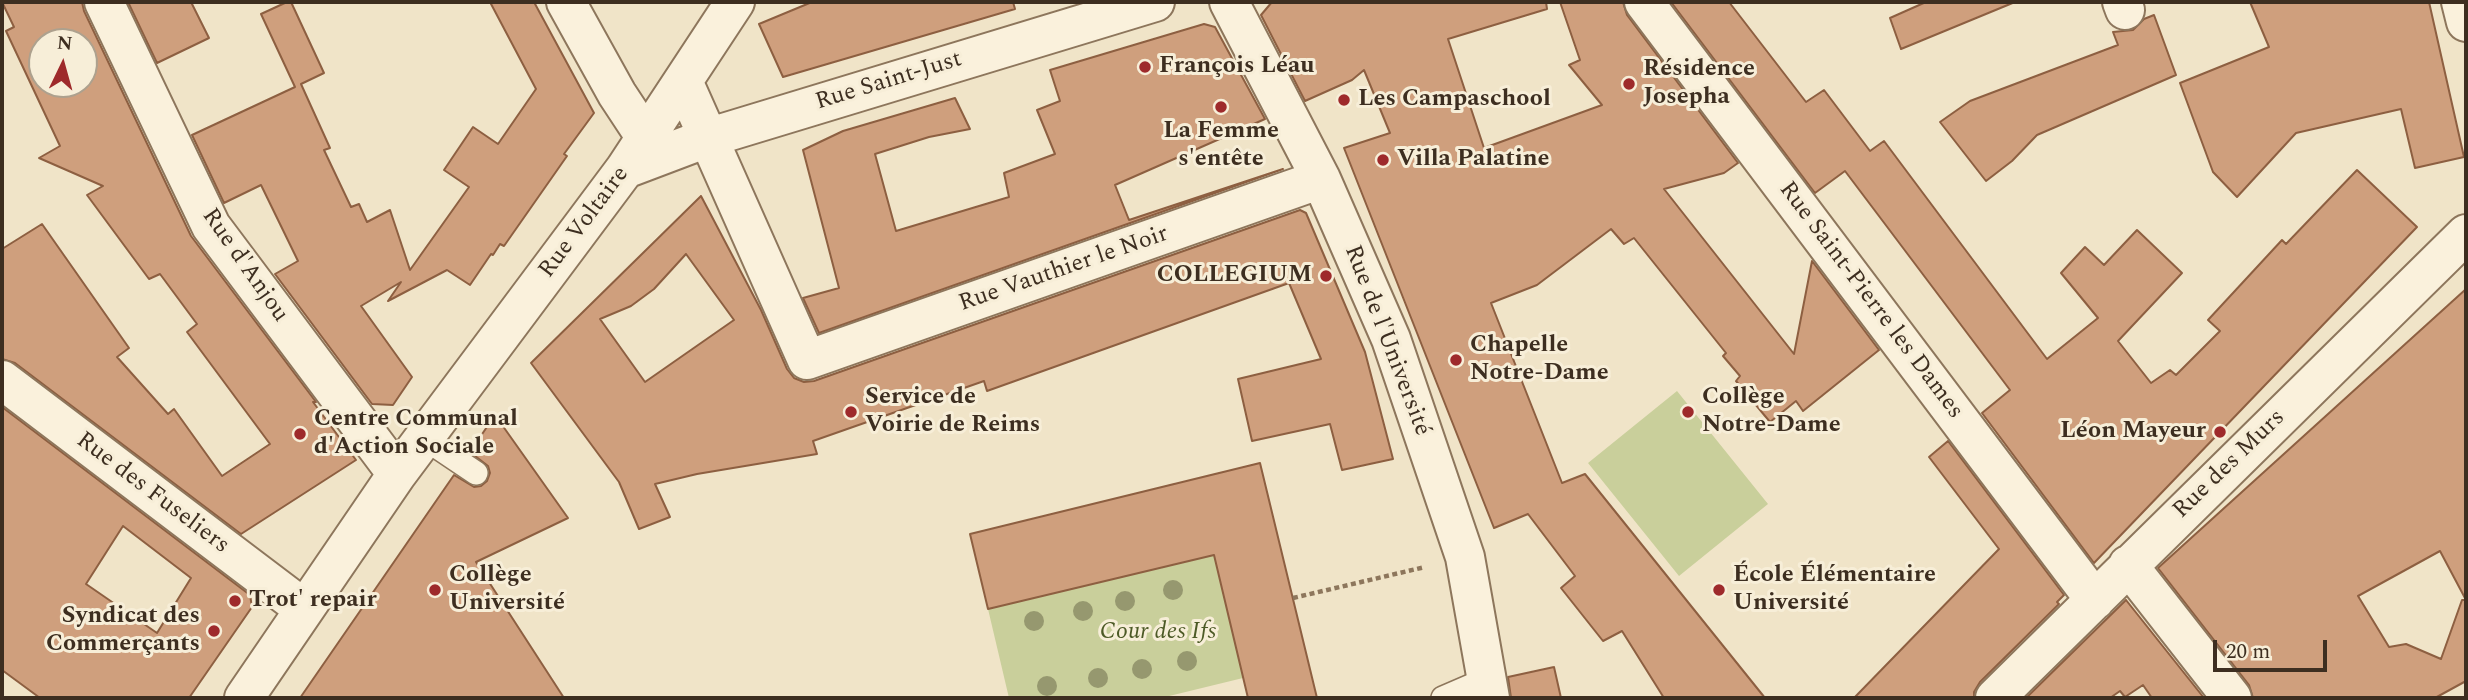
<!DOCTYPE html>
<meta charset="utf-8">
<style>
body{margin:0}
#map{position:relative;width:2468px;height:700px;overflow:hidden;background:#f0e4c8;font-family:Spectral,serif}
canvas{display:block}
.frame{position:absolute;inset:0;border:4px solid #3d2e20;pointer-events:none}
.north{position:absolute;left:28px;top:28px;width:70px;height:70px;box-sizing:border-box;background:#f7eed8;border:2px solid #ada18e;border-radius:50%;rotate:5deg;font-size:19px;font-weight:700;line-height:28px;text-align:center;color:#3d2e20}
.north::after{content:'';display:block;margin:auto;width:24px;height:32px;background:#9e2a2b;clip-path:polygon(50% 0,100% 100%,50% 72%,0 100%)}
.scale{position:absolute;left:2213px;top:640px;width:114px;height:32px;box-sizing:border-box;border:4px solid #3d2e20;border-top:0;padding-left:9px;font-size:21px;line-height:24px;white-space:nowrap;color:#3d2e20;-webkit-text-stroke:5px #f7eed8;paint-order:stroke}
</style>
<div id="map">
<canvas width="2468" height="700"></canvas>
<div class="frame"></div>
<div class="north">N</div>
<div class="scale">20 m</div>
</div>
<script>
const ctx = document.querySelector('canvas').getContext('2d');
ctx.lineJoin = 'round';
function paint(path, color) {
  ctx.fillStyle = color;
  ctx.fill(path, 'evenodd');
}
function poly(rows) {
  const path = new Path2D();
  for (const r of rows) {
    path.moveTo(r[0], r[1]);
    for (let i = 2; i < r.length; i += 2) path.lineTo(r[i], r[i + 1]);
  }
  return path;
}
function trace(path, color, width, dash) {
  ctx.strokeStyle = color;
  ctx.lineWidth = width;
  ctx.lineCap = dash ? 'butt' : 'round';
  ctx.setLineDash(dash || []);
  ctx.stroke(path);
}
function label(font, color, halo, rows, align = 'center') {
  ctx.font = font + ' Spectral,serif';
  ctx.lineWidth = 6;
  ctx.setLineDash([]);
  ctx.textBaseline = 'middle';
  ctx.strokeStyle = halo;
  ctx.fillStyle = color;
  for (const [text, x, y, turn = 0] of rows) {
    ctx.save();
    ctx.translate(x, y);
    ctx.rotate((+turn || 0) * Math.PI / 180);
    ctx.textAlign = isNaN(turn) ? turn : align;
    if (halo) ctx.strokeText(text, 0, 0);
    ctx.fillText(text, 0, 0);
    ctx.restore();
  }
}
paint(poly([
 [1677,391,1768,504,1679,576,1588,463],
 [1214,555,1243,678,1161,698,1009,698,988,609]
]), '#c9cf9b');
const building = poly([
 [2,2,82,2,84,11,191,236,316,402,313,402,356,460,241,534,15,363,2,359,2,249,42,224,129,348,117,357,168,414,174,409,222,476,270,444,187,332,197,324,160,274,149,279,87,195,103,186,39,158,60,146,6,31,14,27,2,2],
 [42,42,84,42,84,84,42,84,42,42],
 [128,2,191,2,209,38,157,63,128,2],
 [287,2,291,2,324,73,301,84,330,148,324,150,351,207,359,204,367,222,390,210,410,270,469,187,444,170,473,127,498,144,536,89,490,2,534,2,594,113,564,154,567,156,504,246,500,244,493,255,491,254,470,285,447,270,388,301,401,282,361,306,412,377,393,405,372,404,275,274,298,261,261,185,224,203,192,135,295,87,261,14,287,2],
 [812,2,1013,2,1015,9,783,77,759,24,812,2],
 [1272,2,1546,2,1547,9,1448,39,1484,148,1602,105,1569,65,1580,60,1560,2,1623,2,1627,15,1738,163,1724,173,1664,189,1794,354,1812,261,1879,350,1803,411,1796,401,1770,422,1736,381,1740,376,1723,356,1726,353,1634,238,1624,244,1611,229,1537,285,1491,303,1562,483,1585,474,1765,698,1664,698,1622,631,1603,641,1561,588,1575,576,1528,514,1494,528,1344,148,1390,133,1364,70,1352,80,1305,101,1261,15,1272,2],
 [1671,2,1729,2,1806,102,1824,90,1870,151,1884,141,2047,359,2098,318,2061,273,2085,247,2104,265,2137,230,2182,273,2118,341,2151,383,2170,370,2176,375,2220,331,2208,320,2282,240,2286,244,2357,170,2417,227,2094,563,1982,413,2010,390,1891,232,1845,171,1815,193,1671,2],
 [1926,2,2015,2,1901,49,1890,18,1926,2],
 [2250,2,2429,2,2464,157,2415,168,2401,109,2296,133,2237,197,2213,172,2180,83,2269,47,2250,2],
 [2154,15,2176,75,2037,135,2012,161,1986,181,1940,122,1970,101,2118,45,2113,32,2133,30,2144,19,2154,15],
 [1204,24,1215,27,1265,119,1115,185,1129,220,1283,169,819,333,803,298,839,288,803,150,843,131,955,98,970,129,929,137,875,154,896,231,1009,197,1004,173,1055,154,1037,110,1060,101,1050,70,1204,24],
 [701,196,761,310,787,369,794,378,804,382,814,381,1300,210,1306,213,1365,352,1393,459,1342,470,1330,424,1252,441,1238,379,1321,359,1289,283,987,391,984,381,813,441,817,454,697,474,655,484,670,517,639,529,619,482,531,363,701,196],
 [686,254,734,320,645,382,600,319,631,306,654,289,686,254],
 [2466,289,2466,600,2440,551,2358,596,2389,647,2406,644,2441,659,2462,600,2466,600,2466,681,2435,698,2253,698,2249,685,2158,568,2466,289],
 [2,407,250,595,252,607,189,698,40,698,2,670,2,407],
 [123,526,191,578,157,633,86,584,123,526],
 [495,415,568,518,476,562,564,698,300,698,454,475,474,487,481,486,487,481,490,473,488,466,470,452,495,415],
 [1948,441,2064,595,2057,602,2059,604,1980,682,1974,692,1974,698,1854,698,1999,549,1929,457,1948,441],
 [1260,463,1317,698,1248,698,1214,555,988,609,970,534,1260,463],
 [2126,600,2204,698,2152,698,2143,685,2125,697,2120,691,2110,698,2026,698,2126,600],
 [1554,667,1561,698,1511,698,1508,677,1554,667]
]);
paint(building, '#cf9f7d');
trace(building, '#8d5f41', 2);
const lane = poly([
 [424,438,476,473],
 [1443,698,1487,679]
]);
const street = poly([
 [104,2,211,226,397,474],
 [566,2,617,94,646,138],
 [1229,2,1321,179,1391,339,1465,557,1490,698],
 [1644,2,2095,600],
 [2122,2,2125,10],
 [2461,2,2466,22],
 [683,81,807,360,1321,179],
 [625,169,707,138,1155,2],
 [2,380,303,608],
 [2128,565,2232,698],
 [244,698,397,474,625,169,735,2],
 [1995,698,2466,234]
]);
trace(lane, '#8d765c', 26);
trace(street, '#8d765c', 42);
trace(poly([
 [1293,598,1425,567]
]), '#8d765c', 4.5, [5, 3.5]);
trace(lane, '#faf1dc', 23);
trace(street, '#faf1dc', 38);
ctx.fillStyle = '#96986f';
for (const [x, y] of [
 [1173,590],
 [1125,601],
 [1083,611],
 [1034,621],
 [1187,661],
 [1142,669],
 [1098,678],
 [1047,686]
]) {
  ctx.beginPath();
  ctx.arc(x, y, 10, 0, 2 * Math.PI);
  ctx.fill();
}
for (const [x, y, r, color] of [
 [1145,67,7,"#9e2a2b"],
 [1629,84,7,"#9e2a2b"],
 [1344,100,7,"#9e2a2b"],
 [1221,107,7,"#9e2a2b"],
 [1383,160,7,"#9e2a2b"],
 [1326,276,7,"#9e2a2b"],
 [1456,360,7,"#9e2a2b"],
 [851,412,7,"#9e2a2b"],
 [1688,412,7,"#9e2a2b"],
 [2220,432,7,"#9e2a2b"],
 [300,434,7,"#9e2a2b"],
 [435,590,7,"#9e2a2b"],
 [1719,590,7,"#9e2a2b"],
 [235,601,7,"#9e2a2b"],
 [214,631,7,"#9e2a2b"]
]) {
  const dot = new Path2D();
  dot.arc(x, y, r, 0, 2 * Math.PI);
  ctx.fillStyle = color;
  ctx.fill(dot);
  trace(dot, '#f7eed8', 2.5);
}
label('bold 24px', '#3d2e20', '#f7eed8', [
 ["François Léau",1159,67],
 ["Résidence",1643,70],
 ["Josepha",1643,98],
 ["Les Campaschool",1358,100],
 ["La Femme",1221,132,"center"],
 ["s'entête",1221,160,"center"],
 ["Villa Palatine",1397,160],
 ["COLLEGIUM",1312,276,"right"],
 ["Chapelle",1470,346],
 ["Notre-Dame",1470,374],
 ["Service de",865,398],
 ["Voirie de Reims",865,426],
 ["Collège",1702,398],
 ["Notre-Dame",1702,426],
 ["Centre Communal",314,420],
 ["d'Action Sociale",314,448],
 ["Léon Mayeur",2206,432,"right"],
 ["Collège",449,576],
 ["Université",449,604],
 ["École Élémentaire",1733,576],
 ["Université",1733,604],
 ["Trot' repair",249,601],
 ["Syndicat des",200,617,"right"],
 ["Commerçants",200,645,"right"]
], 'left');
label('24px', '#3d2e20', '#f7eed8', [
 ["Rue Saint-Just",889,82,-17],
 ["Rue Voltaire",585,223,-53],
 ["Rue d'Anjou",244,266,55],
 ["Rue Vauthier le Noir",1064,270,-19],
 ["Rue Saint-Pierre les Dames",1870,301,53],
 ["Rue de l'Université",1386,341,69],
 ["Rue des Murs",2230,465,-44],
 ["Rue des Fuseliers",152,494,37]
]);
label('italic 24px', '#4d5a26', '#f7eed8', [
 ["Cour des Ifs",1158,633]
]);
</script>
